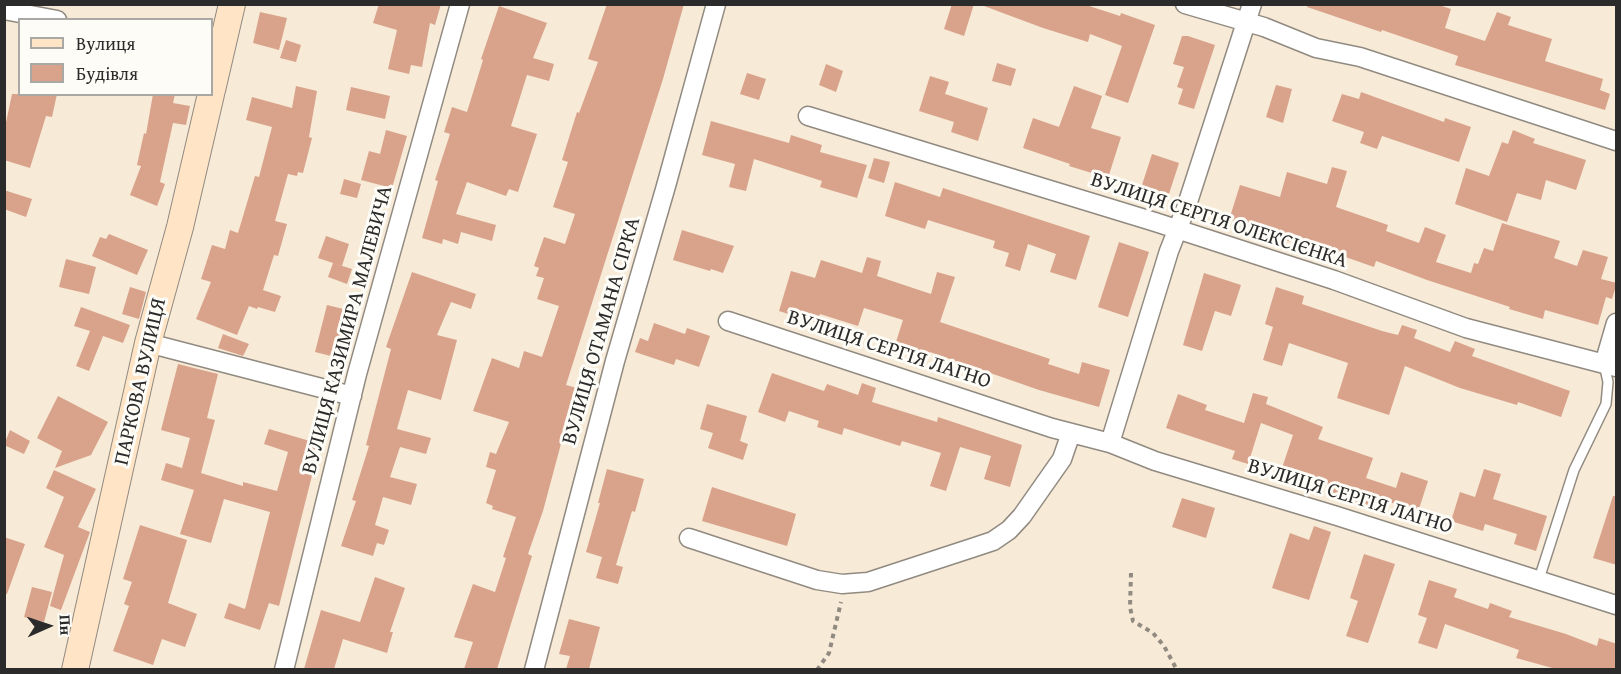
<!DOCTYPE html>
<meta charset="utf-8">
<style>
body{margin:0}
#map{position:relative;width:1621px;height:674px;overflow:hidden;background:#f7ead7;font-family:"Gentium Book Plus",serif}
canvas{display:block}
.frame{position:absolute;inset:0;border:6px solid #2b2b2b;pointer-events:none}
.legend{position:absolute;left:18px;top:18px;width:195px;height:78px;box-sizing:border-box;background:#fdfcf7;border:2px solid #a9a8a5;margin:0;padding:8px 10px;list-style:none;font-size:18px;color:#2b2b2b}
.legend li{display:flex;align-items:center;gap:12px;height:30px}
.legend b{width:30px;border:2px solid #a9a8a5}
.north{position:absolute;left:18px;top:596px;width:60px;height:60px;-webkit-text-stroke:4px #fdfcf7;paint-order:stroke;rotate:87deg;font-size:16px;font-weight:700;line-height:24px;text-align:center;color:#2b2b2b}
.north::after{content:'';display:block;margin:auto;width:21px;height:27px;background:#2b2b2b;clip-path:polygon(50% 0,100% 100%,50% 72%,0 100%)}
</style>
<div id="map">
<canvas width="1621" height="674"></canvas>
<div class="frame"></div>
<ul class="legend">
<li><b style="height:8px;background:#ffe4c6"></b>Вулиця</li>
<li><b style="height:16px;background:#d9a38b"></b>Будівля</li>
</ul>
<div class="north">Пн</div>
</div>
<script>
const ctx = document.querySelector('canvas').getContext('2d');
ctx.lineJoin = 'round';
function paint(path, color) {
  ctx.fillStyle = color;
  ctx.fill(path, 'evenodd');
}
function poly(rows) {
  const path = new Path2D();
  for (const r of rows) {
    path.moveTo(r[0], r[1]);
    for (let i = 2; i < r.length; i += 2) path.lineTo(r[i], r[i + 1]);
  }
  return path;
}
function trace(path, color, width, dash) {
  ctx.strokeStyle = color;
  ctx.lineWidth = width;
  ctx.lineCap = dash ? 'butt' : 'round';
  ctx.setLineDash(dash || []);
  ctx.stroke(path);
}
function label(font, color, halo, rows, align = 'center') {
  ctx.font = font + ' "Gentium Book Plus",serif';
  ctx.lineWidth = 6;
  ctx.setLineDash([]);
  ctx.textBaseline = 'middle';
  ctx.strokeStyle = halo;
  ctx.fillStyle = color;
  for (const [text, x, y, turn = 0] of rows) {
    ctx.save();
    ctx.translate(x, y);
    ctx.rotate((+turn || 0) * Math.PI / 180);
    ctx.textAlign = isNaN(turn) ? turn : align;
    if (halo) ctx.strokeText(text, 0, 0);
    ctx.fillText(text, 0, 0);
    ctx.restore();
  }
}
paint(poly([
 [379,4,441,4,435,25,430,23,422,67,411,65,409,74,388,69,397,30,373,23],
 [607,4,684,4,663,79,566,385,577,388,564,424,566,425,543,511,528,554,532,556,497,669,464,669,473,642,454,637,473,584,495,592,506,558,503,557,516,517,492,509,493,506,486,503,496,470,486,467,490,452,496,454,509,422,473,411,492,358,519,368,524,351,542,357,559,306,537,299,544,278,536,276,539,268,534,266,544,237,565,244,575,214,553,207,568,162,562,160,577,112,579,113,598,62,588,59],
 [952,4,974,4,964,36,944,29],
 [984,4,1083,4,1120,16,1121,13,1155,25,1128,103,1105,95,1122,46,1090,34,1088,42,1043,28,984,6],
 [1308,4,1436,4,1451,9,1445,28,1485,41,1497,12,1511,17,1508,25,1552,39,1545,61,1603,79,1600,90,1610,94,1605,110,1455,65,1458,56,1382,30,1381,32,1307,7],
 [499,6,547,23,533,58,554,64,549,81,527,75,511,126,537,134,518,192,509,189,506,196,467,182,456,214,496,225,492,241,461,232,458,244,443,239,442,244,422,238,438,181,435,180,450,134,444,132,452,107,467,112,483,60,481,59],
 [260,12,287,18,279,50,253,43],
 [1182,36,1188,36,1215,45,1194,109,1178,104,1183,89,1177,87,1184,67,1173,64],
 [286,40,301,45,296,62,280,58],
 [997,63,1016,69,1011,86,992,81],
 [826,64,843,71,836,92,819,85],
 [747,73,766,79,759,100,740,94],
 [930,76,949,82,945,94,988,108,978,141,951,132,954,122,919,111],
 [1276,85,1292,89,1283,123,1266,117],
 [296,86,317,91,309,137,312,138,303,173,298,172,297,176,288,174,275,221,287,224,278,256,274,255,263,290,281,296,275,312,258,307,257,309,249,306,237,335,196,319,211,282,201,279,212,245,225,249,230,230,238,233,255,176,259,177,272,127,246,120,252,97,292,108],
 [1074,86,1102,96,1091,128,1121,137,1108,178,1069,166,1070,164,1023,148,1033,118,1059,127],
 [351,87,390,96,385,119,346,110],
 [1361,92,1444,122,1445,118,1471,127,1459,162,1382,136,1377,149,1360,143,1364,132,1332,121,1342,94,1359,99],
 [12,94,57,94,52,117,46,116,30,168,4,160,4,132],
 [153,94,175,94,173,103,190,106,186,125,173,123,160,182,165,184,157,206,130,195,141,166,137,165,144,133,146,134],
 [711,121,789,143,791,135,822,145,820,152,867,165,857,198,820,187,822,181,754,159,746,191,729,187,735,164,702,155],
 [386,130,407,136,392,188,361,180,369,151,380,154],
 [1513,130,1535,139,1533,143,1586,160,1576,190,1546,180,1541,200,1517,193,1507,222,1455,204,1466,168,1489,176,1502,142,1508,144],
 [1152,154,1179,163,1168,197,1141,188],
 [874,158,890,162,884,183,868,178],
 [1332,167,1347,171,1336,207,1388,225,1386,231,1419,243,1425,227,1446,235,1436,262,1471,273,1474,263,1478,264,1484,248,1493,251,1502,223,1560,241,1554,258,1577,266,1583,250,1608,257,1601,279,1617,283,1612,299,1606,297,1598,325,1545,310,1543,319,1509,309,1510,307,1427,280,1376,261,1374,267,1334,253,1333,256,1282,239,1283,237,1229,220,1240,185,1280,197,1287,172,1327,184],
 [344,179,361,184,357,198,340,194],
 [895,182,940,197,943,188,1090,236,1076,280,1050,272,1056,254,1028,244,1020,271,1005,266,1009,253,993,248,995,241,928,220,925,229,885,216],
 [4,190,32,199,26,217,4,209],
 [682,230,734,246,723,273,711,269,710,271,673,260],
 [109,234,148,250,137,275,92,256,100,237,106,239],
 [326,236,349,244,342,266,318,258],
 [1119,242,1149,252,1128,317,1098,307],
 [867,257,881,261,877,276,931,294,937,272,955,277,940,322,1050,359,1048,364,1079,374,1082,362,1110,370,1099,407,1039,390,930,352,929,356,895,345,903,320,864,308,858,326,820,314,817,323,779,311,791,271,815,278,821,260,862,273],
 [66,259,96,267,89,294,59,287],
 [333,263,352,269,347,284,328,277],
 [412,272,476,294,471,309,451,302,437,335,457,340,441,400,408,390,397,429,431,438,426,454,400,447,390,477,417,484,411,505,383,497,375,525,389,530,384,545,377,543,373,556,341,546,356,501,352,500,369,446,366,445,391,349,386,347],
 [1204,273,1241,285,1231,316,1215,311,1202,351,1183,345],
 [130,287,146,292,139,319,122,314],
 [1276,287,1304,296,1302,304,1382,331,1398,335,1402,325,1417,330,1414,338,1450,352,1455,341,1475,349,1472,356,1570,391,1561,417,1518,402,1517,405,1460,388,1405,366,1389,415,1337,398,1348,363,1289,343,1282,366,1263,360,1273,327,1265,324],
 [327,305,360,313,355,331,350,329,343,359,315,352],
 [81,307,130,325,123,343,103,336,89,371,76,366,90,331,74,326],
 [654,323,685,334,687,328,710,336,699,367,676,359,674,365,635,352,640,338,648,341],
 [223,334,249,344,243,356,218,348],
 [178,364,218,374,207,418,215,420,201,473,243,486,243,482,277,491,288,452,264,444,269,429,320,444,279,606,269,603,260,630,224,618,229,603,245,609,270,512,224,499,211,543,180,534,194,490,161,480,166,463,182,468,190,438,161,430],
 [772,373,824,391,827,384,858,395,862,383,876,388,872,402,937,422,938,417,1022,445,1010,487,984,479,991,456,960,447,946,491,930,486,941,453,902,441,900,446,844,428,842,435,817,427,819,421,789,411,785,422,758,412],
 [1253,393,1268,397,1266,404,1323,427,1318,439,1373,458,1366,478,1396,488,1401,472,1428,481,1418,512,1378,498,1374,508,1357,503,1328,493,1331,485,1282,468,1293,435,1261,423,1248,464,1232,459,1235,451,1166,428,1178,394,1207,405,1205,410,1244,423],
 [58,396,108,422,91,455,55,468,62,451,37,438],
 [707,404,747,416,740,441,748,444,743,460,708,448,713,433,700,429],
 [10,430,30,441,24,454,4,445],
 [607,469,644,479,635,512,632,511,616,565,623,567,618,584,596,578,602,557,586,552,600,503,598,503],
 [1484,469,1501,474,1493,499,1547,516,1536,551,1514,544,1517,534,1485,524,1483,531,1451,521,1460,492,1475,497],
 [54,470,96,489,78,527,90,532,61,610,50,606,64,555,44,547,64,497,46,488],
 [712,487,796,514,787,546,702,521],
 [1613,496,1617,496,1617,565,1593,558],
 [1182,498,1215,508,1206,538,1172,527],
 [140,525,187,540,168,603,197,614,185,647,162,639,153,665,113,651,129,606,124,604,132,582,123,579],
 [1314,526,1331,532,1309,600,1272,588,1290,533,1309,540],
 [4,537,25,544,7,594,4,594],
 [1364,554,1395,564,1368,643,1346,636,1358,601,1350,598],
 [375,577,405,588,390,632,393,632,387,653,343,639,334,669,304,669,321,610,360,622],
 [1429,580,1457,589,1454,597,1488,609,1490,603,1512,611,1509,617,1566,634,1597,646,1599,638,1617,644,1617,669,1556,669,1516,658,1519,650,1445,624,1437,649,1418,643,1427,618,1418,615],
 [32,587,52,592,44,622,24,617],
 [569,619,600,627,589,669,566,669,570,656,559,654]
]), '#d9a38b');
const lane = poly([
 [1539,579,1574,470,1606,404,1608,382,1604,364]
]);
const street = poly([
 [1185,4,1264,27,1316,48,1360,57,1616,141],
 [4,10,57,20],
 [808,116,1155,222,1334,280,1466,328,1616,367],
 [728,321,1052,428,1110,443,1155,461,1337,516,1616,605],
 [148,343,352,396],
 [1604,364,1616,323],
 [1110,443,1169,251,1186,208,1252,4],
 [689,538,817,580,842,584,868,582,975,547,993,541,1009,530,1022,516,1062,459,1071,433],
 [284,670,357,374,460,4],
 [534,670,615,361,666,186,716,4]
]);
const secondary = poly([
 [212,90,232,4],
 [75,670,148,343,180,227,211,94]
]);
trace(lane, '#918a81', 12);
trace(street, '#918a81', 21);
trace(secondary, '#918a81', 28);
trace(poly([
 [1131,573,1130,607,1133,621,1153,633,1164,646,1177,670],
 [817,670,829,653,841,602]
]), '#918a81', 4, [4.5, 4.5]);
trace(lane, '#fff', 9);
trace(street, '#fff', 18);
trace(secondary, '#ffe4c6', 26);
label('21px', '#2b2b2b', '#fdfcf7', [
 ["ВУЛИЦЯ СЕРГІЯ ОЛЕКСІЄНКА",1219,221,18],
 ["ВУЛИЦЯ КАЗИМИРА МАЛЕВИЧА",348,330,-75],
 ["ВУЛИЦЯ ОТАМАНА СІРКА",602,331,-74],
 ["ВУЛИЦЯ СЕРГІЯ ЛАГНО",889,350,18],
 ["ПАРКОВА ВУЛИЦЯ",141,382,-77],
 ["ВУЛИЦЯ СЕРГІЯ ЛАГНО",1350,497,17]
]);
</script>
